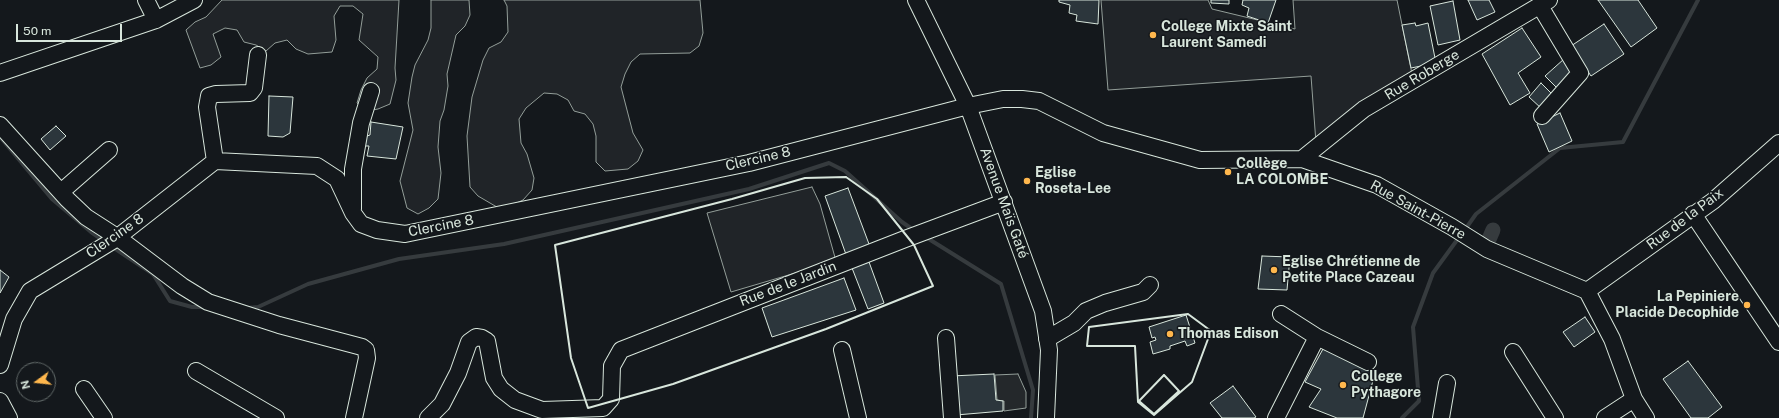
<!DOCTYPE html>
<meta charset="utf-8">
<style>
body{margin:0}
#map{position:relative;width:1779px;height:418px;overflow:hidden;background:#14181c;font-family:"Public Sans",sans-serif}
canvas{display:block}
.north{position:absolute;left:16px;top:362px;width:40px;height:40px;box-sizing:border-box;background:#14181c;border:1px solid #626a69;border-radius:50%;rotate:255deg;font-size:11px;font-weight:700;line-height:16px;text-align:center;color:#d8e6dc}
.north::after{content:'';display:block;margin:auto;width:14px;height:18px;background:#ffb74d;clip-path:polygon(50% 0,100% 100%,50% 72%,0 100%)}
.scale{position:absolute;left:16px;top:24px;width:106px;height:18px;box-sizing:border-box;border:2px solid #d8e6dc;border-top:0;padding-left:5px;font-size:12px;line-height:14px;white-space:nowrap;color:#d8e6dc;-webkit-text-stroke:3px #14181c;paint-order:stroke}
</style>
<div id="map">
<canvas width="1779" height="418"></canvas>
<div class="north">N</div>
<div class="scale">50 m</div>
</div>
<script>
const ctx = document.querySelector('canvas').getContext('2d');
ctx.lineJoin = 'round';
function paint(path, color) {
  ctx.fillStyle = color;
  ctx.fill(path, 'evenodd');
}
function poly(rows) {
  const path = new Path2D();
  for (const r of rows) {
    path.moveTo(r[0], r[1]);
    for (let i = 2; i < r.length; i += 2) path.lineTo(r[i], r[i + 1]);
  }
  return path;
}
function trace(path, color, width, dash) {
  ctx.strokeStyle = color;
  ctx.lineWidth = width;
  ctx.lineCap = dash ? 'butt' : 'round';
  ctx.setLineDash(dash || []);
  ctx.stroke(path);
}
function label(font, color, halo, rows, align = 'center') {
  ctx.font = font + ' "Public Sans",sans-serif';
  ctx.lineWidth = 3;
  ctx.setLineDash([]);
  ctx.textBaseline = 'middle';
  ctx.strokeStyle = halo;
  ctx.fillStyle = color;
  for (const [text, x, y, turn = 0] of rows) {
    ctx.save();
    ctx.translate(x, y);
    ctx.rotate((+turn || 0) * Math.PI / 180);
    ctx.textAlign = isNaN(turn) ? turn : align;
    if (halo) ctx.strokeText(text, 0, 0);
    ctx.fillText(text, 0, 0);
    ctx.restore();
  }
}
const green = poly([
 [222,0,399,0,395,68,396,80,390,104,378,109,366,111,357,103,361,90,367,78,377,69,378,57,359,40,363,14,353,6,340,6,334,16,336,40,332,52,308,54,296,49,287,40,275,43,266,51,256,45,244,42,237,30,225,28,213,34,221,57,211,65,200,68,186,30,195,22,206,17,222,0],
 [431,0,469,0,470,15,465,26,456,35,447,74,448,86,444,110,440,121,438,147,441,173,438,199,429,208,418,214,407,208,400,181,413,130,408,103,412,77,415,65,428,40,431,28,431,0],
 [504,0,700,0,703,33,699,46,690,53,640,54,631,62,625,74,621,87,633,133,643,150,638,161,628,169,605,171,596,162,596,136,593,124,585,114,574,111,568,100,557,94,544,93,526,108,519,119,521,143,527,154,534,178,532,190,523,200,502,210,478,196,470,187,467,136,472,97,483,60,489,48,501,42,508,32,507,6,504,0],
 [1101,0,1208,0,1212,9,1295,29,1293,0,1397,0,1413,79,1316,143,1311,76,1108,90,1101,0],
 [812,187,820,204,836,261,731,292,707,213,812,187]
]);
paint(green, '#202428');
trace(green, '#939e99', 1);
const parking = poly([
 [1018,374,1026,392,1026,408,1004,411,1004,401,997,400,995,375,1018,374]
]);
paint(parking, '#24282b');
trace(parking, '#939e99', 1);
trace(poly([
 [0,137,52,199,91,232,104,241],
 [1464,231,1476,214,1560,148,1623,142,1698,0],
 [924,236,1001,284,1033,390,1031,418],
 [111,246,153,274,170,301,192,307,205,307],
 [247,308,258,307,308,284,399,259,504,244,749,189,829,163,845,171,902,222,915,231],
 [1402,418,1419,401,1413,327,1433,273,1460,236]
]), '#363b3e', 4);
trace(poly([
 [1487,244,1493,230]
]), '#363b3e', 15);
const building = poly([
 [1059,0,1099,0,1098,24,1076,21,1077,15,1069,13,1070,5,1059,2,1059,0],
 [1211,0,1229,0,1229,4,1211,3,1211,0],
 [1243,0,1276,0,1268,23,1247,16,1249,8,1242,5,1243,0],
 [1468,0,1489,0,1495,12,1477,20,1468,0],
 [1598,0,1638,0,1657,28,1631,47,1598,0],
 [1453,1,1460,40,1438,45,1430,6,1453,1],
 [1415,23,1416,26,1428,23,1436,63,1411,68,1402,25,1415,23],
 [1604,24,1624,54,1591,76,1571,46,1604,24],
 [1522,28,1541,57,1518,73,1530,93,1510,105,1482,54,1522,28],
 [1564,59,1576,72,1558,89,1545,76,1564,59],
 [1541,83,1554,96,1542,109,1529,97,1541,83],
 [269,96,293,97,290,133,283,137,268,136,269,96],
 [1560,113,1572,141,1549,152,1537,124,1560,113],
 [371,122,403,127,396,159,367,156,369,146,363,146,364,137,370,135,371,122],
 [56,126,66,136,50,150,41,139,56,126],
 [848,188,872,252,848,260,825,196,848,188],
 [1262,256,1290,257,1287,290,1258,289,1262,256],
 [869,262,884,303,868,309,852,268,869,262],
 [0,270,9,277,0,293,0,270],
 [844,278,856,310,772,337,762,308,844,278],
 [1186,315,1195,343,1187,346,1185,341,1170,346,1170,349,1153,354,1150,342,1156,340,1155,337,1152,338,1149,327,1186,315],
 [1585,317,1595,332,1574,347,1563,332,1585,317],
 [1323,349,1375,373,1363,418,1337,418,1309,407,1321,389,1305,382,1323,349],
 [1688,361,1722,407,1708,418,1691,418,1663,379,1688,361],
 [994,374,996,400,1003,401,1003,411,956,415,951,376,994,374],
 [1233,386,1256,417,1254,418,1222,418,1210,403,1233,386]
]);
paint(building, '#2c363c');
trace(building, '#d8e6dc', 1);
const minor = poly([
 [146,0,156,20],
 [916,0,968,106,1043,311,1049,350,1046,418],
 [1540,6,1580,73,1542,116],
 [0,73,156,20,194,0],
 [0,125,67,199,86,217,117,237,182,286,208,302,279,325,362,347,366,350,367,358,354,418],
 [1302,159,1364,109,1549,0],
 [215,161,207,107,209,96,216,94,250,93,254,88,258,55],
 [61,192,109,150],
 [353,209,353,169,361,123,371,91],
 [1693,214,1779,342],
 [1587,291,1713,201,1779,143],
 [1281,314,1317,337,1368,362],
 [946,338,952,418],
 [1047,339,1074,323,1086,311,1105,303,1143,292,1150,285],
 [842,350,858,418],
 [1513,352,1555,418],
 [0,365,14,319,30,291,114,240,215,161,317,166,337,179,353,213,361,224,377,230,405,234,749,163,968,106,1003,99,1022,99,1039,101,1103,133,1200,160,1302,159,1377,185,1452,227,1487,249,1587,291,1612,339,1634,399,1646,418],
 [196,371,276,418],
 [84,389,104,418],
 [0,401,9,418],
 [428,418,442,404,458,373,469,342,476,337,482,338,487,341,494,378,501,389,515,400,542,410,603,408,611,399,612,366,621,350,905,239,1004,202],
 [1276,418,1317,337],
 [1441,418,1447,383],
 [1605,418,1634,399]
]);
trace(minor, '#d8e6dc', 18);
trace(minor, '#14181c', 16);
trace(poly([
 [846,177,877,199,914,245,933,286,826,329,673,384,588,408,571,358,555,245,732,199,805,178,846,177],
 [1188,314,1211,331,1192,382,1154,415,1138,402,1135,346,1087,346,1089,327,1188,314],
 [1164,375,1179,391,1154,414,1139,401,1164,375]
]), '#d8e6dc', 2);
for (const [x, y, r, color] of [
 [1153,35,4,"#ffb74d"],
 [1228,172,4,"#ffb74d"],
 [1027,181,4,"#ffb74d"],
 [1274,270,4,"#ffb74d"],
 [1747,305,4,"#ffb74d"],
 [1170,334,4,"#ffb74d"],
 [1343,385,4,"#ffb74d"]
]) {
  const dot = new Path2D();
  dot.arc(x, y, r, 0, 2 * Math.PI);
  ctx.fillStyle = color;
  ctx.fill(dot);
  trace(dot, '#14181c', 1.5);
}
label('bold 14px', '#d8e6dc', '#14181c', [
 ["College Mixte Saint",1161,27],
 ["Laurent Samedi",1161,43],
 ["Collège",1236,164],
 ["LA COLOMBE",1236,180],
 ["Eglise",1035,173],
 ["Roseta-Lee",1035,189],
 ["Eglise Chrétienne de",1282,262],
 ["Petite Place Cazeau",1282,278],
 ["La Pepiniere",1739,297,"right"],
 ["Placide Decophide",1739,313,"right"],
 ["Thomas Edison",1178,334],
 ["College",1351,377],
 ["Pythagore",1351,393]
], 'left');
label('14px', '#d8e6dc', '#14181c', [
 ["Rue Roberge",1422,75,-31],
 ["Clercine 8",758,159,-13],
 ["Avenue Maïs Gaté",1004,203,70],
 ["Rue Saint-Pierre",1418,210,29],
 ["Rue de la Paix",1685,219,-37],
 ["Clercine 8",441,226,-11],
 ["Clercine 8",115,236,-35],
 ["Rue de le Jardin",788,284,-21]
]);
</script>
